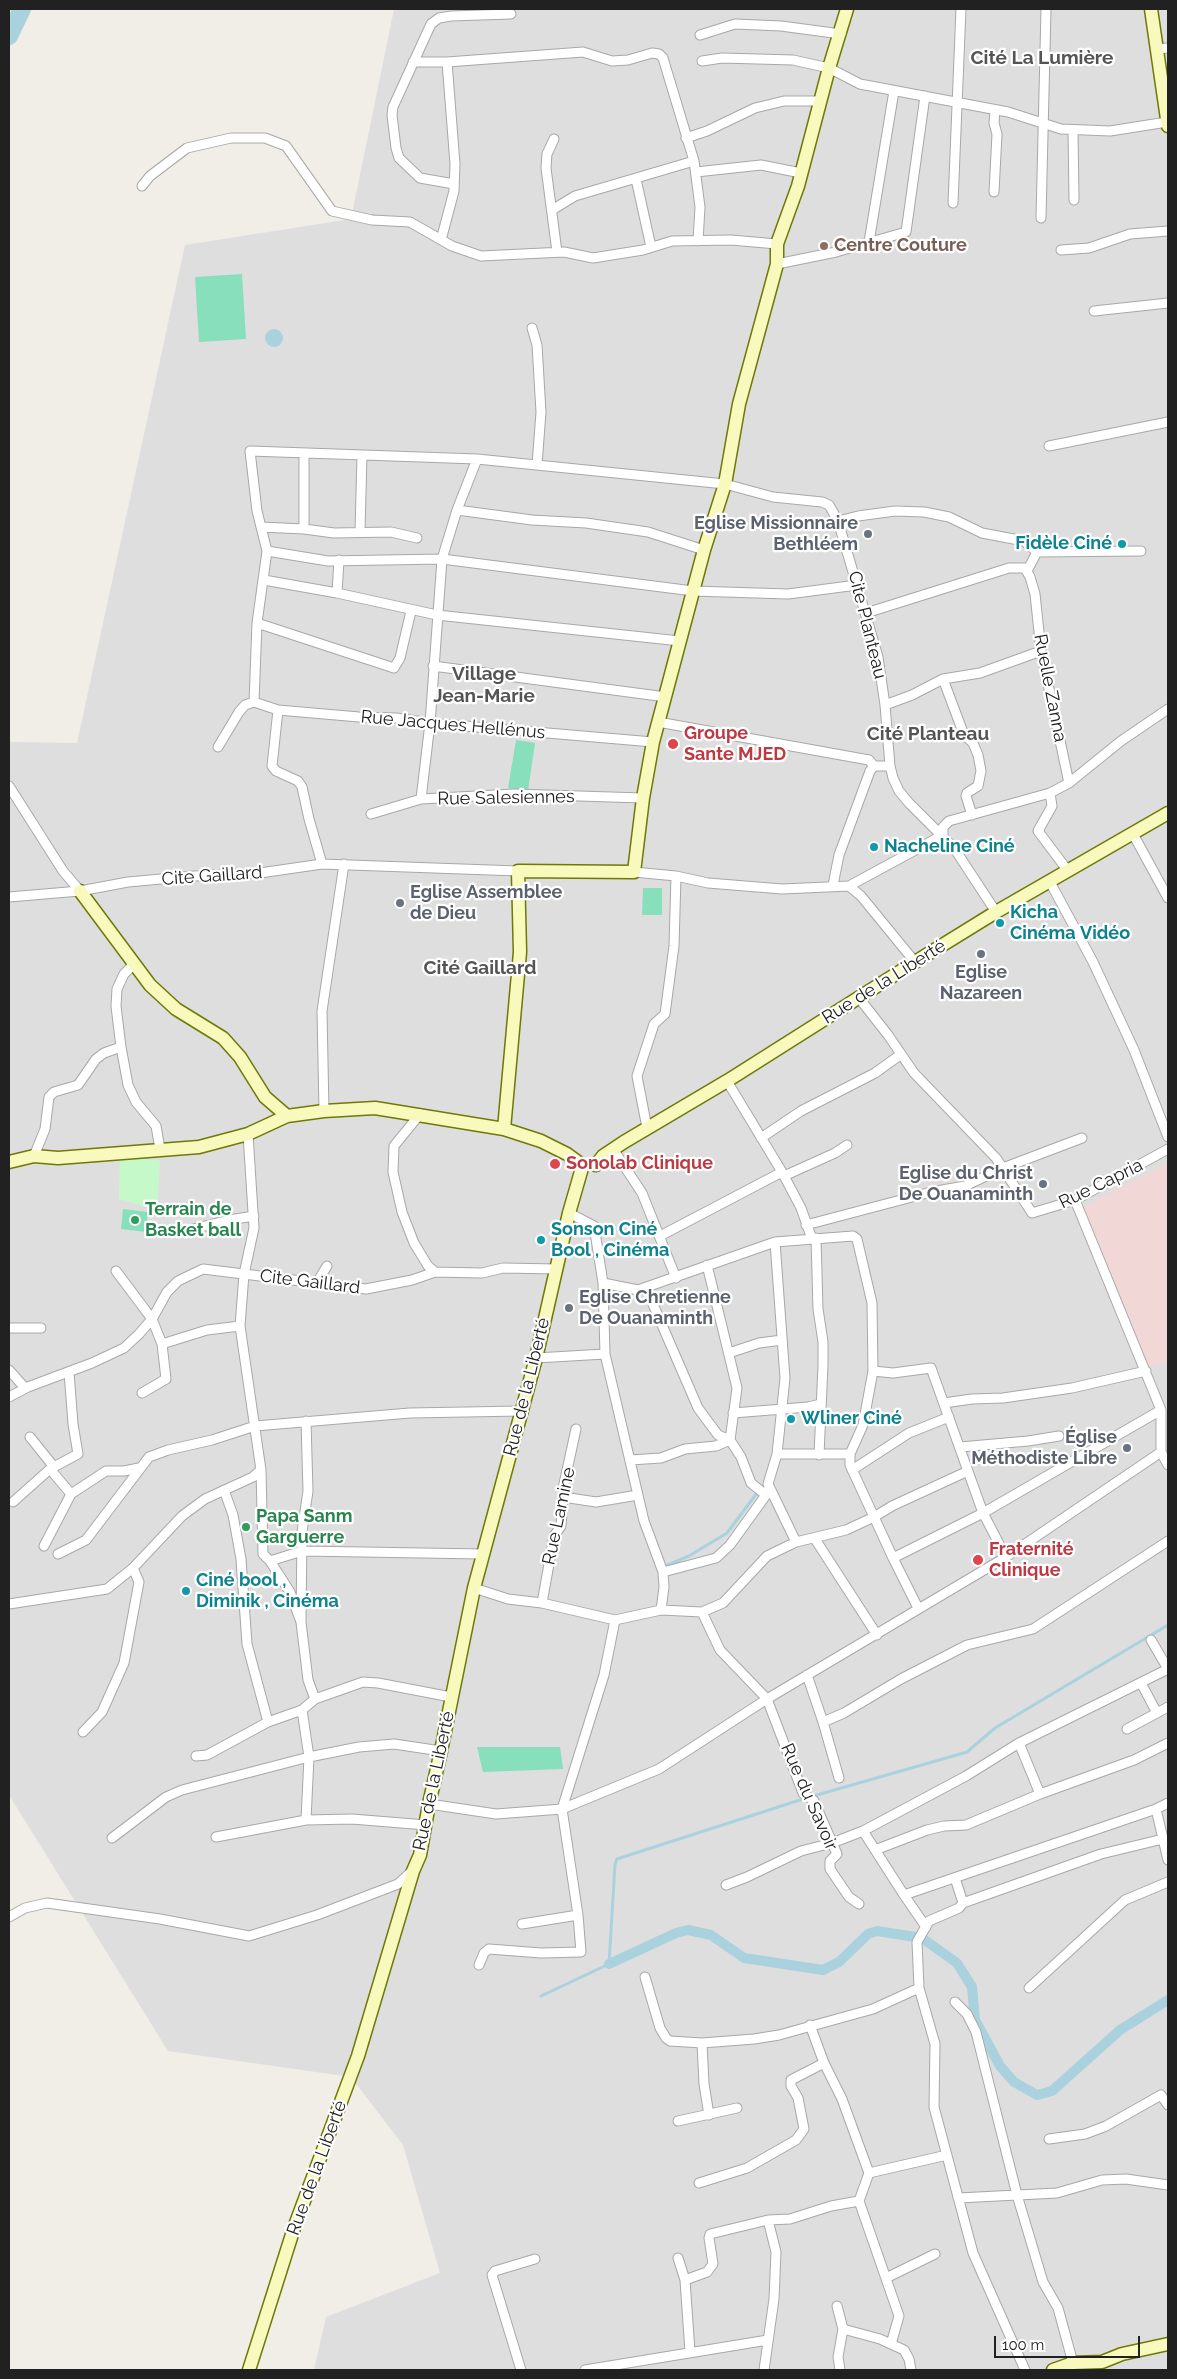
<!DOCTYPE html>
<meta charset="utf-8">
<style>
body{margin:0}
#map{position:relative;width:1177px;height:2379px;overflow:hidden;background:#f1eee7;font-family:Raleway,sans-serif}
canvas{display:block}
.frame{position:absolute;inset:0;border:10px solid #212121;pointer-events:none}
.scale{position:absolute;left:994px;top:2336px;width:146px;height:22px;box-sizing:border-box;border:2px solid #212121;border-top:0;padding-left:6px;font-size:15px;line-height:18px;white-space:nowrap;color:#212121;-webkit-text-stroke:4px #fff;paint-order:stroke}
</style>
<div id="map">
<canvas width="1177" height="2379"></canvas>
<div class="frame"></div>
<div class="scale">100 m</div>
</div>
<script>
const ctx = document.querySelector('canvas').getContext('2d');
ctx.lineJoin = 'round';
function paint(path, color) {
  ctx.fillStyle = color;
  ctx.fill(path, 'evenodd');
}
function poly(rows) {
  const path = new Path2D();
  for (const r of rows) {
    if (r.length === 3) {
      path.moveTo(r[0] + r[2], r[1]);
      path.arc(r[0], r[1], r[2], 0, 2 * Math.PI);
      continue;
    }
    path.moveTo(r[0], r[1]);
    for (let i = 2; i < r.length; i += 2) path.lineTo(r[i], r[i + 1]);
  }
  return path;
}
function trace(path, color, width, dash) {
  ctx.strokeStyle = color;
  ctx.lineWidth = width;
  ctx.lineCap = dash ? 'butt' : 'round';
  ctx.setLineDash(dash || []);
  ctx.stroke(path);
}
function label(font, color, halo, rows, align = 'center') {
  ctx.font = font + ' Raleway,sans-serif';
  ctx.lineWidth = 4.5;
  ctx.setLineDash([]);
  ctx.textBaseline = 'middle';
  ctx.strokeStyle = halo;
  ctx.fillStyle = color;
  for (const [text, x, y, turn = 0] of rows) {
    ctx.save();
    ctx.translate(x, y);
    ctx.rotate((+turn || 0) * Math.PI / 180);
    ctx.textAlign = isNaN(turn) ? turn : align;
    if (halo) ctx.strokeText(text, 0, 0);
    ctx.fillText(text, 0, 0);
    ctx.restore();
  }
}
paint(poly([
 [394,9,1168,9,1168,2370,314,2370,326,2317,440,2273,403,2145,351,2077,168,2051,9,1795,9,742,77,743,185,245,351,219]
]), '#dfdede');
paint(poly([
 [1168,1163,1168,1363,1147,1366,1082,1208]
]), '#f1d8d7');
paint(poly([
 [120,1158,160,1160,157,1210,119,1199]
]), '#c6f9ca');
paint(poly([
 [242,274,246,339,199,342,195,277],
 [516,740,535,743,528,791,508,788],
 [643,888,662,888,662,915,642,915],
 [123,1209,148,1212,146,1232,121,1229],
 [477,1747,560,1747,563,1769,483,1772]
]), '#87dfbc');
paint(poly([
 [274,338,9]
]), '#a9d2de');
trace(poly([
 [663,1569,665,1566,689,1556,727,1533,757,1493],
 [541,1996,609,1964,615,1864,617,1859,803,1799,967,1752,995,1728,1168,1625]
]), '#a9d2de', 3);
trace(poly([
 [609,1964,676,1933,688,1930,711,1935,744,1958,823,1970,839,1962,868,1934,877,1931,922,1938,957,1963,972,1987,975,2020,1000,2066,1014,2082,1037,2095,1052,2091,1120,2030,1168,2000]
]), '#a9d2de', 10);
trace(poly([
 [9,36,22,9]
]), '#a9d2de', 18);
const street = poly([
 [700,35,735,24,781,26,841,34],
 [1156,49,1168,48],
 [702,61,722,58,793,60,829,68,860,84,1008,112,1061,129,1110,131,1167,122],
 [413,62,447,62,583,52,612,61,628,60,652,53,659,54,663,58,694,161,700,207,698,241],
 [1073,130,1074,200],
 [686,138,707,131,755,108,784,101,821,101],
 [554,139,547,154,546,168,557,252],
 [696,172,761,165,801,173],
 [636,179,651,247],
 [454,184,420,178,399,158,396,148,392,115,393,107,431,24,439,18,451,16,511,14],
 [142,186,150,176,187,148,231,138,265,138,286,146,332,211,372,220,410,222,452,246,481,256,564,252,593,258,643,250,672,241,731,240,777,244],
 [994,192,997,134,994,123,995,110],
 [953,203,961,9],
 [552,210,575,196,694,161],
 [1041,218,1046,9],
 [441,240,454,191,455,164,447,62],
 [869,242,894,91],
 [1061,250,1089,248,1130,234,1168,231],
 [777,264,836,252,906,232,925,96],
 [1094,311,1168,303],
 [532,328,537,345,541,412,537,465],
 [1049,446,1168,422],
 [457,510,532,520,586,523,648,532,704,550],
 [838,521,858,516,895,511,924,512,949,517,982,533,1024,541,1037,552,1141,551],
 [261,527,304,529,334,533,391,532,417,538],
 [304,529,304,453],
 [360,531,362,455],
 [267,551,328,561,442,559,693,591,788,594,857,585],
 [1027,571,1037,552],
 [264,580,337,593,339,560],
 [337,593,437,615,680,641],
 [866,613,1009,568,1025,568,1030,577,1035,594,1041,651,1069,783],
 [257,623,394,668,400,658,411,611],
 [433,666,666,697],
 [943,679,964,735,973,743,978,755,981,771,978,786,967,793,966,796,972,815],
 [254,702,257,623,267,551,257,511,250,451,477,459,725,484,773,497,822,502,829,505,838,521,878,657,885,705,890,766,893,778,899,791,909,803,954,848,996,912],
 [254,702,278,710,359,717,396,718,430,723,653,742],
 [885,705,912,695,943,679,980,673,1041,651],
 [278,710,272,766,276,771,298,781,302,787,309,819,322,864],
 [658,722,869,760,874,766],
 [218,747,239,712,245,705,254,702],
 [9,786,63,871,80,891],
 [1050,793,1052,806,1038,831,1068,871],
 [421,799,430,723,442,559,457,510,477,459],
 [371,814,421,799,514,794,643,798],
 [1133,834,1168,898],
 [634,872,676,876,708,883,782,889,849,886,943,835,943,827,949,821,1050,793,1069,783,1121,741,1168,709],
 [1050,882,1093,962,1134,1050,1168,1137],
 [833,885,839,855,870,771,874,766,890,766],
 [849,886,861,896,915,962],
 [9,897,80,891,128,882,194,876,260,873,322,864,518,871],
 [133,965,124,974,117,989,116,1006,121,1047,128,1085,136,1102,156,1126,160,1149],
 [859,998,888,1035,914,1073,996,1158,1032,1213,1075,1200,1168,1149],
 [727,1081,782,1172,801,1208,812,1239],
 [324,1111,322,1011,344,864],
 [420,1114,394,1146,393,1172,402,1212,414,1243,428,1266,435,1272],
 [647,1128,637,1076,654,1024,665,1014,674,946,676,876],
 [248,1134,254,1228,244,1274,240,1326,261,1470,263,1554,270,1561,290,1592,301,1622],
 [761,1138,801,1111,875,1073,900,1055],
 [613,1149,642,1193,676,1278],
 [34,1156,45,1129,49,1097,54,1092,78,1085,96,1059,104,1053,121,1047],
 [784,1176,835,1153,847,1145],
 [1075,1200,1161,1410,1161,1452,1168,1465],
 [569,1213,594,1226,603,1283,605,1354,644,1521,663,1572,664,1587,661,1610],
 [806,1225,931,1192,965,1186,1003,1168,1082,1138],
 [185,1231,229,1220,254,1216],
 [660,1236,782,1172],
 [816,1238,818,1309,823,1342,823,1365,819,1455],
 [775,1242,785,1378,777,1454,768,1484,796,1542],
 [116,1271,152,1319,162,1344,166,1379,142,1393],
 [603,1283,638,1290,775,1242,853,1236,857,1239,872,1303,873,1371,863,1425,850,1454,850,1465,893,1558,918,1608],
 [316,1284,327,1266],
 [646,1288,698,1408,718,1435,730,1440,741,1457,751,1483,766,1495],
 [9,1328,41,1328],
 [162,1344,207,1330,240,1326],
 [729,1353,759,1343,782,1340],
 [536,1358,605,1354],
 [9,1370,25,1388],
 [873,1371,893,1373,931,1368,983,1513,1006,1557],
 [9,1397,28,1387,92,1363,124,1348,139,1334,152,1319,167,1292,178,1281,203,1269,366,1289,412,1280,435,1272,482,1273,503,1268,557,1269],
 [944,1403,972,1399,1003,1398,1072,1388,1146,1371],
 [733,1413,808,1407,821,1404],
 [306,1421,308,1491,302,1532,301,1622,308,1680,315,1699],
 [30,1437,54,1467],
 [960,1447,1028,1441,1059,1436],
 [777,1454,850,1454],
 [630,1460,661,1458,685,1449,716,1446,730,1440,737,1388,707,1265],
 [50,1469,71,1494],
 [852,1470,909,1433,949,1417],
 [224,1490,233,1515,241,1559,247,1644,268,1722],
 [563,1497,596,1502,638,1495],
 [13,1502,50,1469,78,1454,73,1424,69,1372],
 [815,1539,877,1635],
 [44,1546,71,1494,106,1471,124,1471,139,1468],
 [58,1554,86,1540,149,1457,168,1450,212,1440,255,1426,410,1413,521,1411],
 [893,1558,983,1513,1161,1410],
 [270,1561,302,1551,483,1554],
 [663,1572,716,1558,730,1545,766,1495,767,1491],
 [542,1603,554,1536,561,1526,564,1484,576,1429],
 [9,1604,107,1589,133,1568,182,1516,205,1499,253,1477,261,1470],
 [702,1612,720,1650,767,1699,803,1793,814,1801,837,1854,830,1861,830,1869,849,1897,859,1904],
 [615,1620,661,1610,702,1612,723,1603,767,1556,796,1542,846,1530,874,1517,892,1506,968,1471],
 [1151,1640,1168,1669],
 [807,1675,823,1722,839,1778],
 [1141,1683,1157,1713],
 [302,1710,309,1757,306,1820],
 [823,1722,844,1713,901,1679,967,1645,1033,1629,1168,1541],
 [1127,1729,1168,1707],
 [83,1732,102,1712,124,1663,139,1582,133,1568],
 [1019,1743,1040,1794],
 [196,1756,207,1755,268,1722,302,1710,315,1699,363,1682,378,1683,451,1697],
 [429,1804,496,1814,562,1809,604,1675,615,1620,542,1603,508,1599,474,1588],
 [1156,1809,1168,1860],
 [863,1831,904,1895,1156,1809,1168,1803],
 [216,1837,306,1820,352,1819,426,1825],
 [112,1838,166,1797,182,1790,309,1757,359,1747,394,1744,441,1751],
 [875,1850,927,1830,944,1826,966,1825,1040,1794,1134,1760,1168,1743],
 [955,1878,963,1903],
 [726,1885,747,1877,801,1851,832,1843,863,1831,966,1776,1019,1743,1168,1669],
 [904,1895,926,1927],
 [9,1917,25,1908,47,1903,160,1919,249,1936,317,1915,398,1884,412,1871],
 [522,1924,578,1915],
 [479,1965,484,1953,489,1949,541,1953,581,1952,578,1915,562,1809,659,1769,767,1699,1006,1557,1161,1452],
 [645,1977,660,2028,666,2038,670,2041,702,2043,754,2039,779,2035,873,2009,919,1988],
 [1029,1988,1125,1900,1168,1882],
 [955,2002,967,2014,976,2032,1017,2195,1043,2282,1058,2308,1073,2363],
 [810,2025,824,2063,842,2099,869,2173,859,2201,899,2316,891,2344],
 [702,2043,704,2084,709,2115],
 [678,2121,737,2108],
 [1049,2139,1085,2134,1106,2126,1161,2095,1168,2105],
 [869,2173,947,2155],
 [699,2183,747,2168,796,2140,804,2129,798,2098,791,2086,791,2080,824,2063],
 [958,2198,1057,2193,1102,2180,1126,2179,1168,2185],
 [678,2258,685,2280,690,2352],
 [886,2278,935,2254],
 [685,2280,707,2272,713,2264,709,2238,710,2234,768,2220,790,2219,831,2206,859,2201],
 [837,2306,843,2329,838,2357,840,2370],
 [843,2329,880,2339,904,2350,909,2359,911,2370],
 [521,2370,492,2275,495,2271,535,2259],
 [585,2370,768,2340],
 [764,2370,774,2299,776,2252,768,2220],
 [1025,2370,973,2253,934,2107,935,2044,919,1988,917,1942,929,1921,959,1908,963,1903,1101,1854,1163,1839]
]);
const secondary = poly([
 [1151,9,1168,126],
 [80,891,150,985,176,1009,223,1038,240,1057,265,1097,287,1116],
 [504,1129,520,952,518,871,634,872,643,798,653,742,704,550,725,484,739,404,777,264,777,244,798,186,829,68,847,9],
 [9,1162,34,1156,58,1158,199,1147,248,1134,287,1116,324,1111,375,1108,504,1129,541,1141,567,1154,582,1165],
 [596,1165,603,1156,624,1142,727,1081,915,962,996,912,1168,813],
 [249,2370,294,2228,358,2056,413,1871,420,1855,429,1804,441,1751,474,1588,536,1358,569,1213,582,1168],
 [1053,2370,1073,2363,1102,2362,1122,2354,1168,2344]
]);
trace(street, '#a8a8a8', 11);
trace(secondary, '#6e7906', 15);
trace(street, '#fff', 9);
trace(secondary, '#f7f9bd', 12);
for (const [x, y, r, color] of [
 [824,246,5,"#8d6e63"],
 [868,534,5,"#6b7280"],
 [1122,544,5,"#0f9aa8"],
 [673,744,6,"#e0444e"],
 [874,847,5,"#0f9aa8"],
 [400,903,5,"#6b7280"],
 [1000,923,5,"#0f9aa8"],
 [981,954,5,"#6b7280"],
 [555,1164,6,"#e0444e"],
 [1043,1184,5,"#6b7280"],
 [135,1220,5,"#2e9e5b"],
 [541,1240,5,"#0f9aa8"],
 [569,1308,5,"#6b7280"],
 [791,1419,5,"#0f9aa8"],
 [1127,1448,5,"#6b7280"],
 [246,1527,5,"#2e9e5b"],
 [978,1560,6,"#e0444e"],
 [186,1591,5,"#0f9aa8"]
]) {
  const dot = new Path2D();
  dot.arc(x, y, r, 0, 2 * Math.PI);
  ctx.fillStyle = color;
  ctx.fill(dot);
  trace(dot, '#fff', 2);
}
label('bold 18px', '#785e54', '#fff', [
 ["Centre Couture",834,246]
], 'left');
label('bold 18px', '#5b616d', '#fff', [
 ["Eglise Missionnaire",858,524],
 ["Bethléem",858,545],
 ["Eglise Assemblee",410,893,"left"],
 ["de Dieu",410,914,"left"],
 ["Eglise",981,973,"center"],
 ["Nazareen",981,994,"center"],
 ["Eglise du Christ",1033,1174],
 ["De Ouanaminth",1033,1195],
 ["Eglise Chretienne",579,1298,"left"],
 ["De Ouanaminth",579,1319,"left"],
 ["Église",1117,1438],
 ["Méthodiste Libre",1117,1459]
], 'right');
label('bold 18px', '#0d838f', '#fff', [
 ["Fidèle Ciné",1112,544,"right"],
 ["Nacheline Ciné",884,847],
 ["Kicha",1010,913],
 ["Cinéma Vidéo",1010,934],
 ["Sonson Ciné",551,1230],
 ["Bool , Cinéma",551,1251],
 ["Wliner Ciné",801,1419],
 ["Ciné bool ,",196,1581],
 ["Diminik , Cinéma",196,1602]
], 'left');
label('18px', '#212121', '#fff', [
 ["Cite Planteau",867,625,76],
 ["Ruelle Zanna",1050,688,79],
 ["Rue Jacques Hellénus",453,725,5],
 ["Rue Salesiennes",506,798,-1],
 ["Cite Gaillard",212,876,-4],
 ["Rue de la Liberté",884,982,-32],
 ["Rue Capria",1101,1184,-26],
 ["Cite Gaillard",310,1282,7],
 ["Rue de la Liberté",527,1387,-76],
 ["Rue Lamine",559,1516,-78],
 ["Rue de la Liberté",434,1781,-78],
 ["Rue du Savoir",809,1797,66],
 ["Rue de la Liberté",317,2168,-70]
]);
label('bold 18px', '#be3a42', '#fff', [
 ["Groupe",684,734],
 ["Sante MJED",684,755],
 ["Sonolab Clinique",566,1164],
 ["Fraternité",989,1550],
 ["Clinique",989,1571]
], 'left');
label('bold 18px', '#27864d', '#fff', [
 ["Terrain de",145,1210],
 ["Basket ball",145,1231],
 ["Papa Sanm",256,1517],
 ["Garguerre",256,1538]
], 'left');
label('bold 19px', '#545454', '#fff', [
 ["Cité La Lumière",1042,58],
 ["Village",484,674],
 ["Jean-Marie",484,696],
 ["Cité Planteau",928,734],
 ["Cité Gaillard",480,968]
]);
</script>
